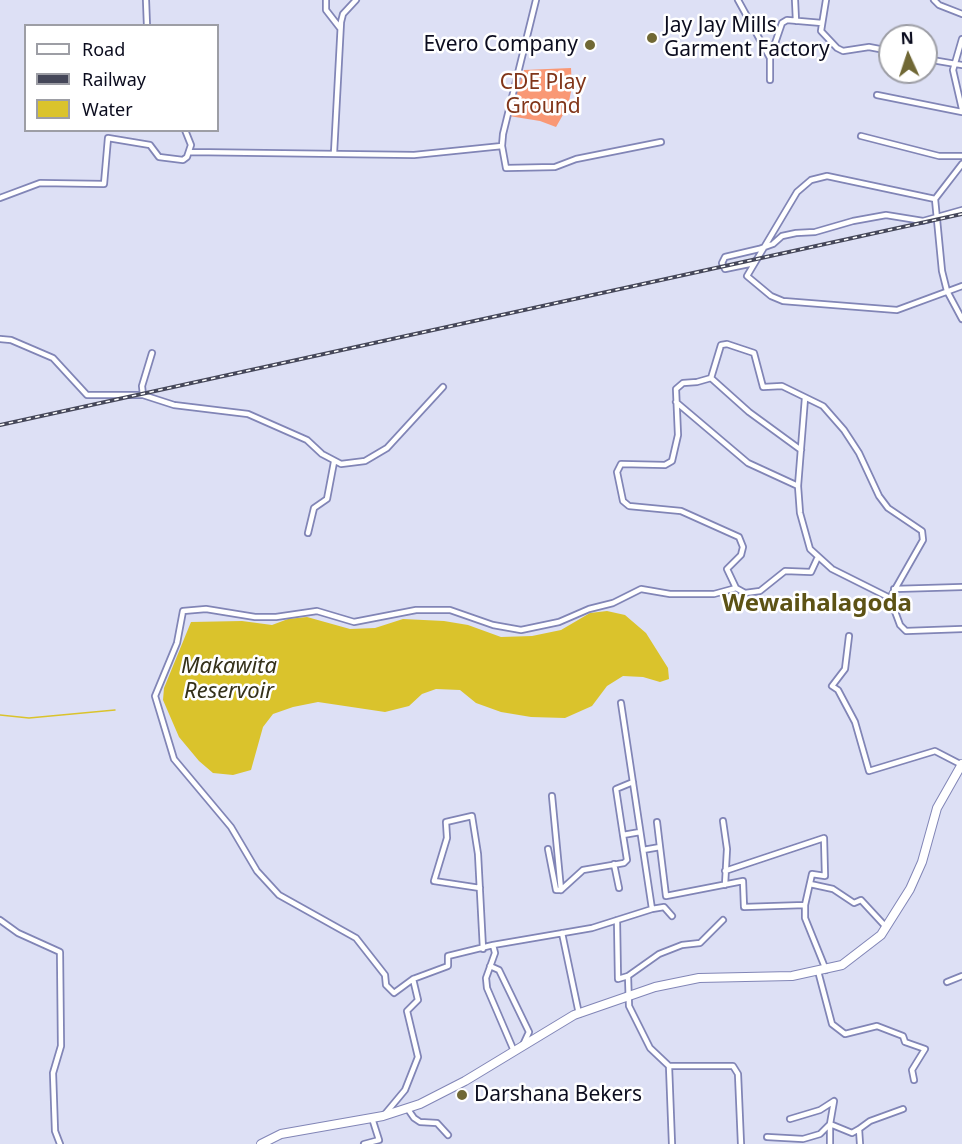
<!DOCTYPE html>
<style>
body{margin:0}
#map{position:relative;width:962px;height:1144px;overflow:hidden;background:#dde0f5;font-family:"Noto Sans",sans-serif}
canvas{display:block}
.legend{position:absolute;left:24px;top:24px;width:195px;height:108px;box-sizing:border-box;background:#fff;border:2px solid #9d9ea5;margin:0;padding:8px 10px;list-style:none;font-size:18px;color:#0b0c1e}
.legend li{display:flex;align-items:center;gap:12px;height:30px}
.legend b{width:30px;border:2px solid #9d9ea5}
.north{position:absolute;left:878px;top:24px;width:60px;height:60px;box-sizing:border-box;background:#fff;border:2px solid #9d9ea5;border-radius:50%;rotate:357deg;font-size:16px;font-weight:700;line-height:24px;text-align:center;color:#0b0c1e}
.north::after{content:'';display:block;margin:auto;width:21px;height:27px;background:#706835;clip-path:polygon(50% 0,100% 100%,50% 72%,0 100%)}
</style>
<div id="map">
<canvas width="962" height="1144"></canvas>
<ul class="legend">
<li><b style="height:8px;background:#fff"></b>Road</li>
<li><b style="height:8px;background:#454759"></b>Railway</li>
<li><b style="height:16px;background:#dac32c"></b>Water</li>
</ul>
<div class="north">N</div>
</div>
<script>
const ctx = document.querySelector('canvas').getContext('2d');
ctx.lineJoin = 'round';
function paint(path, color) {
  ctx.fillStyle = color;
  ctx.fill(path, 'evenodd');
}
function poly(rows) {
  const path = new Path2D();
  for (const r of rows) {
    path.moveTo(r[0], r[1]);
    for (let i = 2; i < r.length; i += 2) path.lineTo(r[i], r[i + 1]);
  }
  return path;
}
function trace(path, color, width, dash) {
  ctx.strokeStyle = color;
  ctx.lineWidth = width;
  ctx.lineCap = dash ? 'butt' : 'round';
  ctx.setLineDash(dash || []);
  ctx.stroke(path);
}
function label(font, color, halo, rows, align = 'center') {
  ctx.font = font + ' "Noto Sans",sans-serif';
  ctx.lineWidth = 5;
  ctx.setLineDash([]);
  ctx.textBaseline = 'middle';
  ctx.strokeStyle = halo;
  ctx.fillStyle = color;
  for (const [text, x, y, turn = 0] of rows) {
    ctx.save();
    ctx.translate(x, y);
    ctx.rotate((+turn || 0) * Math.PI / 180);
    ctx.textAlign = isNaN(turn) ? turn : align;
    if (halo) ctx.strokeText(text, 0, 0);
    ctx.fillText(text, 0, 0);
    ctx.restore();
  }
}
paint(poly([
 [571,68,572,87,568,106,556,127,540,121,509,116,524,70]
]), '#f99875');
paint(poly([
 [607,611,625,615,646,633,668,668,669,679,660,682,643,677,623,676,607,686,592,706,565,718,531,717,501,712,476,703,460,690,436,689,422,694,409,706,385,712,318,702,293,707,273,714,263,727,251,770,233,775,213,773,199,761,179,737,163,700,164,688,191,622,242,621,272,625,288,619,307,617,350,629,375,628,403,619,444,621,468,625,501,637,532,636,561,630,590,613]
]), '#dac32c');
trace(poly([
 [0,715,29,718,115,710]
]), '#dac32c', 1.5);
const street = poly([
 [146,0,147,26],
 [326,0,326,10,340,28],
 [536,0,503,134,502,146,506,168,555,167,576,159,661,142],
 [738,0,770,58],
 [795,0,796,21],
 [826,0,821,31,837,48,843,51,869,47,890,51],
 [934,0,939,5,962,14],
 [962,39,953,70,962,109],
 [926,59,962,65],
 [770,80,770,58,782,23,787,20,822,23],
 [877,95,962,112],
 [861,136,939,156,962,156],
 [190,152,414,155,502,146],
 [334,153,341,22,343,14,356,0],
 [962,164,935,199,942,271,947,291,962,319],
 [0,198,40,183,104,184,108,138,150,145,159,157,183,160,187,157,191,145,185,130],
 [935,199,827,176,811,180,797,192,747,276,771,296,783,301,897,310,962,286],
 [754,263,725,269,722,263,725,257,759,249,773,244,782,236,796,233,815,232,853,221,886,215,923,221,962,210],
 [0,339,11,340,53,358,87,395,143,395,174,405,248,414,307,440,322,454,341,464,365,461,387,448,443,387],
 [711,378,749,412,801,450],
 [143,395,142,386,152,353],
 [805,398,798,486,800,513,810,549,832,569,890,598,900,625,906,631,962,629],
 [676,402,748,463,798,486],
 [308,533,314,508,327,499,334,462],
 [817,559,811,572,785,571,760,591,745,593,736,588,727,569,741,555,743,547,739,537,681,511,629,506,623,501,617,472,621,464,665,465,672,461,678,435,676,389,683,383,697,382,711,378,721,345,727,344,754,353,763,387,782,386,823,406,844,430,859,453,879,496,888,508,922,531,923,540,890,598],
 [894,589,962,587],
 [849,636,845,669,832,686,838,690,855,722,869,771,935,751,962,765],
 [633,782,616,789,623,835,640,832],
 [552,796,561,890],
 [723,821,727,849,725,885],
 [660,847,666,896,743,881,744,907,805,905,805,918,826,970],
 [548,849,556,890,561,890],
 [643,850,660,847,657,822],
 [614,864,619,888],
 [725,871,824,838,825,876,812,874,805,905],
 [810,884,833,889,854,903,861,900,886,927],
 [480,888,434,881,447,838,446,822,472,816,478,854,483,949],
 [561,890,583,870,624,863,627,860,623,835],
 [652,909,664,907,672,916],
 [0,920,18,933,60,952,61,1046,53,1073,55,1131,60,1144],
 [617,920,618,979,628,976,629,1006,650,1048,669,1066,733,1066,738,1074,741,1144],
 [562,933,579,1014],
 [493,945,592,928,652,909,621,703],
 [490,966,499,970,529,1032,523,1045],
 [818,971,832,1024,845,1034,877,1026,903,1036,905,1042,925,1049,912,1070,914,1080],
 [628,976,659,954,682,945,700,943,723,920],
 [413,979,394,993,386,985,385,975,356,938,279,895,257,871,231,827,174,759,155,696,177,643,183,611,206,609,255,617,276,617,317,611,354,622,416,610,450,610,493,625,521,630,559,622,589,609,613,603,641,589,670,594,714,594,736,588],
 [947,982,962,976],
 [669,1066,672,1144],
 [407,1108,414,1118,420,1122,437,1123,448,1135],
 [385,1114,405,1090,418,1057,407,1011,418,1000,413,979,448,966,448,956,493,945,495,953,486,978,487,988,514,1051],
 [790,1119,820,1110,834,1101,830,1124,852,1133,859,1129],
 [767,1137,803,1139,820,1134,830,1124],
 [364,1144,379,1140,372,1118],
 [830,1144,830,1124],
 [860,1144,859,1129,870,1121,903,1109]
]);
const primary = poly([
 [261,1144,281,1134,383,1116,420,1104,465,1081,574,1015,655,987,699,978,792,976,842,965,881,935,910,889,922,862,937,808,962,764]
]);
trace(street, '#8185b6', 8);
trace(primary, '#8185b6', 10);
trace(street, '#fff', 4.5);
trace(primary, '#fff', 8);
const rail = poly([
 [0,425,962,214]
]);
trace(rail, '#454759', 4);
trace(rail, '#fff', 1.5, [4.5]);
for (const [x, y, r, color] of [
 [652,38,6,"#706835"],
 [590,45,6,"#706835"],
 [462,1095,6,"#706835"]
]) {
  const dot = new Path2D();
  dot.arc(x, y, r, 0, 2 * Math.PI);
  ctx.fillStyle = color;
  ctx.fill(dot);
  trace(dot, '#fff', 2);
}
label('21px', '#0b0c1e', '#fff', [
 ["Jay Jay Mills",664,26],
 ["Garment Factory",664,50],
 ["Evero Company",578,45,"right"],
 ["Darshana Bekers",474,1095]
], 'left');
label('21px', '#813519', '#fff', [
 ["CDE Play",543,83],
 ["Ground",543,107]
]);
label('italic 22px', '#35311a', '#fff', [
 ["Makawita",229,667],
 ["Reservoir",229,692]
]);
label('bold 24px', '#5c5215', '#fff', [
 ["Wewaihalagoda",817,604]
]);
</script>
